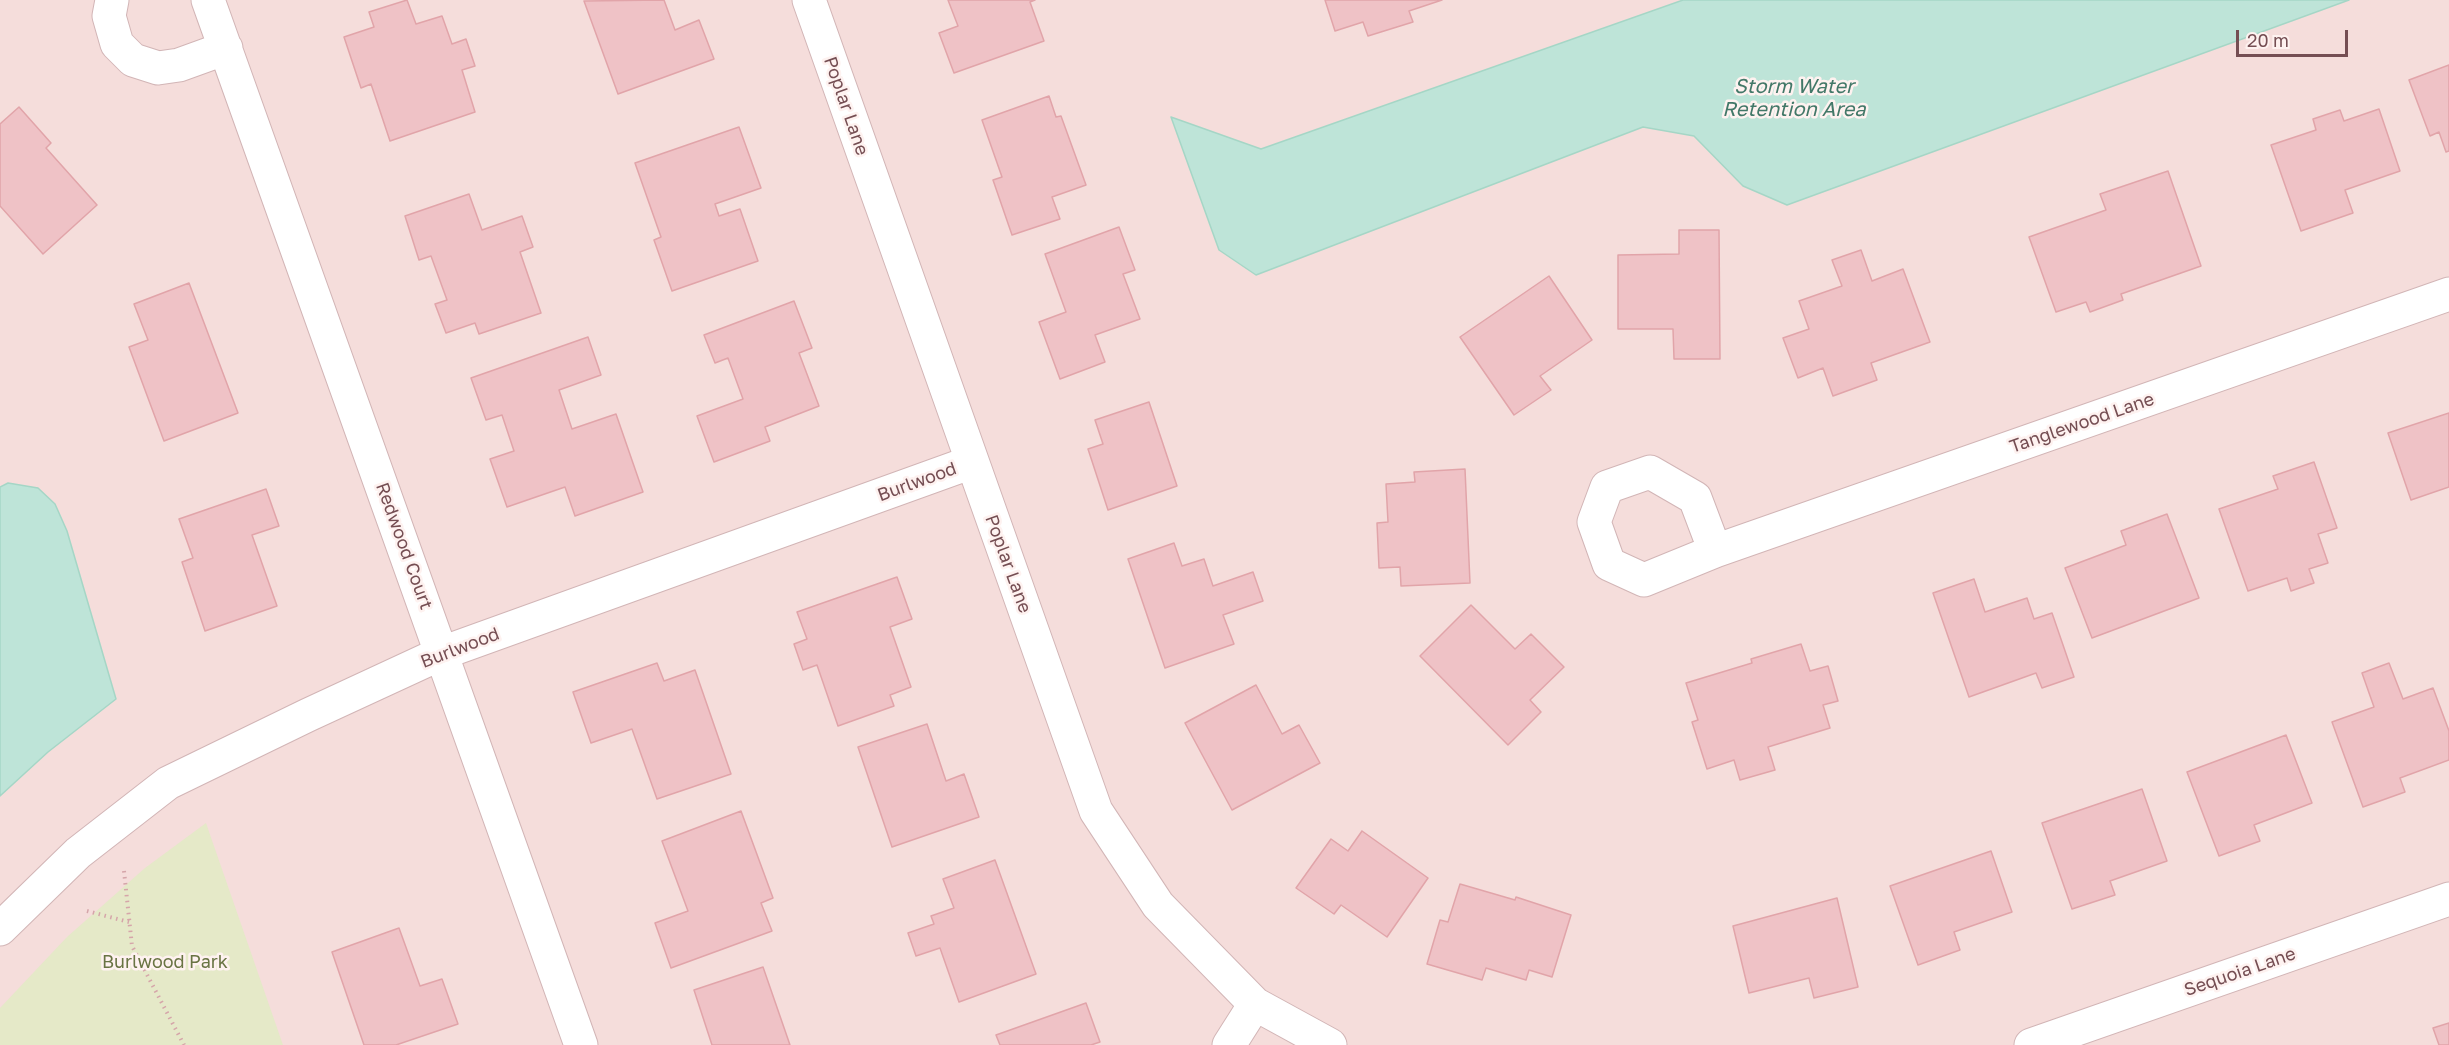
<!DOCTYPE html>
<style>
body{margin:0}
#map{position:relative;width:2449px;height:1045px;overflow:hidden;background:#fbece9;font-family:"Golos Text",sans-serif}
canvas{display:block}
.scale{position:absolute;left:2236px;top:30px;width:112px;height:27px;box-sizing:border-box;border:3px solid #754e53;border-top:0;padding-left:8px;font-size:18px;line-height:21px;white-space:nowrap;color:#754e53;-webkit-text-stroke:4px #fef2f0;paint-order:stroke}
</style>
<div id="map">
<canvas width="2449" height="1045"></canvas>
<div class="scale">20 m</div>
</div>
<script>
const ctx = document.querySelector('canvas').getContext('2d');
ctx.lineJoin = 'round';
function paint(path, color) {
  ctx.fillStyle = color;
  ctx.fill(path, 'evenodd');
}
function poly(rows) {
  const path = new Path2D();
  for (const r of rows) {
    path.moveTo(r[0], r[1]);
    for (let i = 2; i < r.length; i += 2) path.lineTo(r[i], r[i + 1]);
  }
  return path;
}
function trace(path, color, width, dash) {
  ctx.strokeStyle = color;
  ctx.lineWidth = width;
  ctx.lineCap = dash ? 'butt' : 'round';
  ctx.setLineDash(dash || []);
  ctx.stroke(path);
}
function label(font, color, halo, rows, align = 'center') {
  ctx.font = font + ' "Golos Text",sans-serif';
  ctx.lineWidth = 5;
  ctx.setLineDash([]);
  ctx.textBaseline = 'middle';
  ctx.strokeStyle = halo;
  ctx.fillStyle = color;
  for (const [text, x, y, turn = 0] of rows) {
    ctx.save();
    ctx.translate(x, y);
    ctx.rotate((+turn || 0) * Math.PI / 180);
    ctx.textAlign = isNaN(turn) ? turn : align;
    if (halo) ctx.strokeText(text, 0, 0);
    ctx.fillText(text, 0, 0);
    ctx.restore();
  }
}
paint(poly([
 [0,0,2449,0,2449,1045,0,1045]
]), '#f5dddb');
paint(poly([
 [206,823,283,1045,0,1045,0,1008,67,937,145,868]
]), '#e5e9c8');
const water = poly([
 [1683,0,2349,0,1787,205,1743,186,1694,136,1643,127,1256,275,1219,250,1171,117,1261,149,1683,0],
 [8,483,38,488,55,504,67,531,116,699,48,752,0,796,0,487,8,483]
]);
paint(water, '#bee4d8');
trace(water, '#a5d6c6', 1.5);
const building = poly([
 [407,0,416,24,442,16,452,44,466,39,475,66,462,70,475,112,390,141,371,84,361,88,344,37,374,27,369,12,407,0],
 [664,0,675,30,699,20,714,59,618,94,584,1,664,0],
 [948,0,1035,0,1030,2,1044,41,954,73,939,33,958,26,948,0],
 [1325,0,1442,0,1409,11,1413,22,1368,36,1363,22,1335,31,1325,0],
 [2449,65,2449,151,2446,152,2439,132,2430,136,2409,80,2449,65],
 [1049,96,1056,117,1061,116,1086,185,1052,197,1060,219,1012,235,993,180,1002,177,982,120,1049,96],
 [19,107,51,143,46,148,97,205,43,254,0,206,0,124,19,107],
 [2379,109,2400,171,2345,190,2353,213,2301,231,2271,145,2316,130,2313,119,2340,110,2344,121,2379,109],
 [739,127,761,188,715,204,719,216,740,209,758,261,672,291,654,240,661,237,635,163,739,127],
 [2168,171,2201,266,2121,294,2123,300,2090,312,2086,302,2056,312,2029,237,2106,210,2100,194,2168,171],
 [469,194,482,230,522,216,533,247,520,252,541,313,479,334,475,323,446,333,435,304,447,300,431,256,419,260,405,216,469,194],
 [1119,227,1135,270,1123,274,1140,319,1095,335,1105,362,1060,379,1039,322,1066,312,1045,254,1119,227],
 [1679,230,1719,230,1720,359,1674,359,1673,329,1618,329,1618,255,1679,254,1679,230],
 [1861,250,1872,281,1903,269,1930,342,1871,363,1877,380,1833,396,1823,368,1798,378,1783,338,1809,329,1799,301,1842,286,1832,260,1861,250],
 [1549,276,1592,340,1540,376,1551,390,1514,415,1460,337,1549,276],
 [189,283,238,413,164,441,129,347,148,340,134,304,189,283],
 [794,301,812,348,799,353,819,406,765,427,770,441,714,462,697,416,743,399,728,358,715,363,704,335,794,301],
 [588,337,601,375,559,390,572,429,616,414,643,492,575,516,565,487,507,507,490,459,514,451,502,415,486,420,471,378,588,337],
 [1149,402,1177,486,1108,510,1088,449,1103,444,1095,420,1149,402],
 [2449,413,2449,487,2411,500,2388,433,2449,413],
 [2314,462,2337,528,2318,534,2328,563,2309,569,2314,583,2291,591,2287,578,2248,591,2219,509,2278,489,2273,476,2314,462],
 [1465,469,1470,583,1401,586,1400,567,1379,568,1377,523,1388,522,1386,484,1415,482,1414,472,1465,469],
 [266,489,279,526,252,535,277,606,205,631,182,562,193,558,179,519,266,489],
 [2167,514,2199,598,2092,638,2065,568,2126,545,2121,531,2167,514],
 [1174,543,1182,566,1204,559,1213,586,1253,572,1263,601,1223,615,1234,644,1165,668,1128,559,1174,543],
 [897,577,912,619,890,627,911,687,890,695,894,706,838,726,817,665,803,670,794,644,807,639,797,612,897,577],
 [1974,579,1985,612,2027,598,2034,619,2052,613,2074,677,2042,688,2036,673,1969,697,1933,593,1974,579],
 [1471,605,1515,649,1531,634,1564,667,1530,700,1541,712,1508,745,1420,656,1471,605],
 [1801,644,1810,671,1828,666,1838,701,1823,705,1830,728,1768,747,1775,770,1740,780,1734,760,1707,769,1692,722,1698,720,1686,683,1752,663,1751,659,1801,644],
 [657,663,664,681,695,670,731,774,657,799,632,729,591,743,573,692,657,663],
 [2389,663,2403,699,2433,688,2449,731,2449,760,2400,778,2405,792,2363,807,2332,722,2374,707,2362,673,2389,663],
 [1256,685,1282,734,1299,725,1320,763,1232,810,1185,723,1256,685],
 [927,724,946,781,964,774,979,817,892,847,858,747,927,724],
 [2286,735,2312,803,2254,825,2260,841,2219,856,2187,772,2286,735],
 [2142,789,2167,861,2110,881,2115,895,2072,909,2042,823,2142,789],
 [741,811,773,898,761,903,772,931,671,968,655,923,688,911,662,841,741,811],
 [1362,831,1428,878,1387,937,1341,905,1334,914,1296,888,1331,839,1348,851,1362,831],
 [1991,851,2012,912,1954,932,1960,950,1918,965,1890,886,1991,851],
 [995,860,1036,974,959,1002,940,948,916,956,908,933,934,924,931,916,954,908,943,879,995,860],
 [1460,884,1515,900,1516,897,1571,915,1552,977,1529,970,1526,980,1486,968,1482,980,1427,964,1440,920,1448,922,1460,884],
 [1837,898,1858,987,1814,998,1809,978,1749,993,1733,926,1837,898],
 [399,928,420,986,442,979,458,1024,396,1045,364,1045,332,952,399,928],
 [763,967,790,1045,712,1045,694,990,763,967],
 [1086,1003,1100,1042,1091,1045,1000,1045,996,1035,1086,1003],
 [2449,1023,2449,1045,2439,1045,2433,1028,2449,1023]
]);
paint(building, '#efc2c6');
trace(building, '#e1a4a9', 1.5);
const minor = poly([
 [112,0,109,16,117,44,133,60,158,68,179,65,226,48],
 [208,0,581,1045],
 [809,0,1096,811,1158,905,1255,1004,1330,1045],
 [1715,551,1695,498,1650,472,1607,487,1594,522,1609,564,1644,580,1715,551,2449,294],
 [0,929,78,853,168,783,308,715,442,653,972,462],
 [1229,1045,1255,1004],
 [2031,1045,2449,899]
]);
trace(minor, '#d2b5b6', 35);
trace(poly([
 [124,871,132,946,184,1045],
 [87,911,129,922]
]), '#d5a5a9', 4, [1.5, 4.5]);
trace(minor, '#fff', 33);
label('18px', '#754e53', '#fef2f0', [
 ["Poplar Lane",846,106,71],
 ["Tanglewood Lane",2082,423,-19],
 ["Burlwood",917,482,-20],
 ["Redwood Court",404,546,70],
 ["Poplar Lane",1008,564,70],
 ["Burlwood",460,648,-21],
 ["Sequoia Lane",2240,972,-19]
]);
label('18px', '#697443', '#fef2f0', [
 ["Burlwood Park",165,962]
]);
label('italic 20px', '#427868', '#fef2f0', [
 ["Storm Water",1794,87],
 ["Retention Area",1794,110]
]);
</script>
